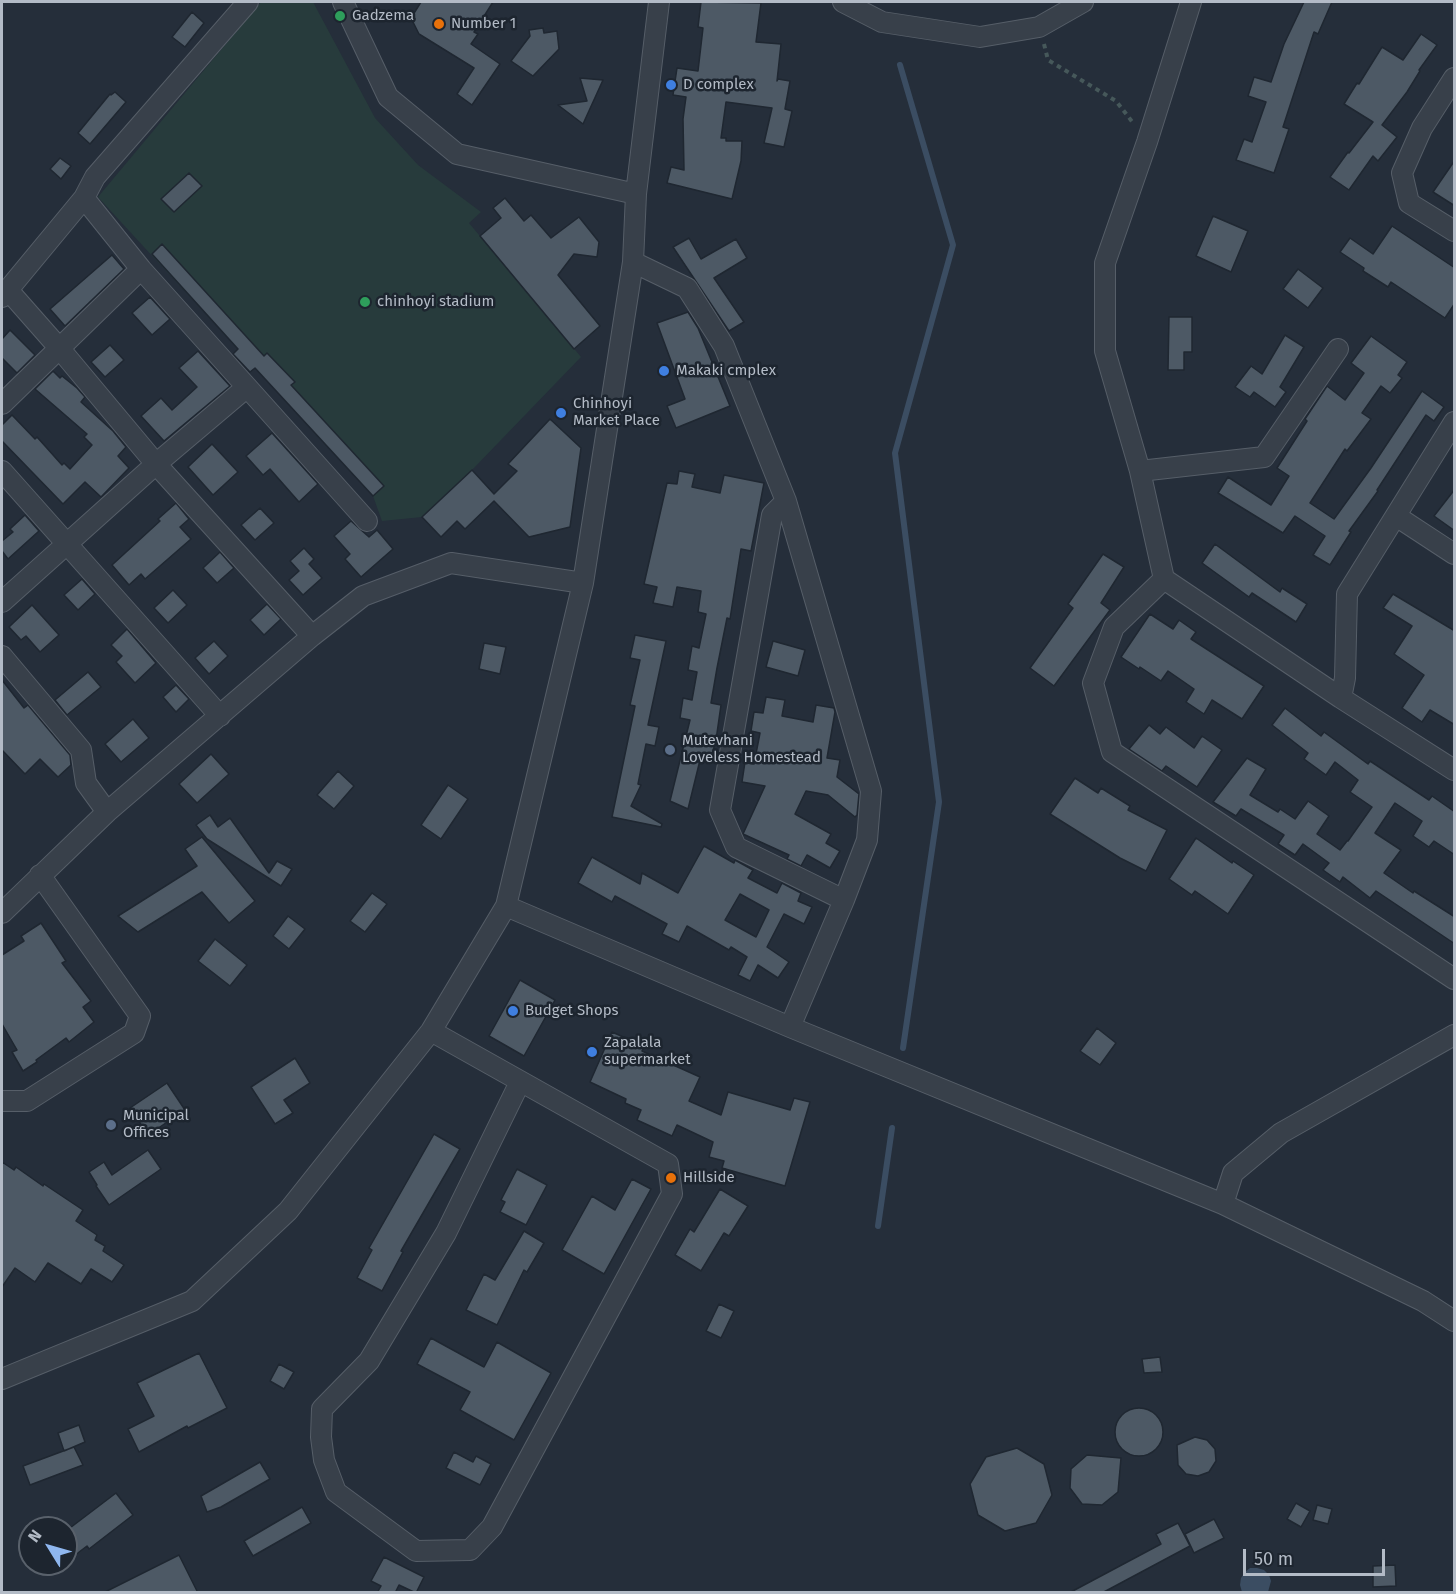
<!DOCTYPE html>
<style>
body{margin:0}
#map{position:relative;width:1456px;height:1594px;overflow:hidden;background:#252e3a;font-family:"Fira Sans",sans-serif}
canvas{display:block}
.frame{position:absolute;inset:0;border:3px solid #b3bbc6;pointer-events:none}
.north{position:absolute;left:18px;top:1516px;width:60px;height:60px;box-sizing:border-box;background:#1d252f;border:2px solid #59616b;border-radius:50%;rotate:307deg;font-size:16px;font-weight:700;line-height:24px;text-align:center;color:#b3bbc6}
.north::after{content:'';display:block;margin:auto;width:21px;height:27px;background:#8fb7ef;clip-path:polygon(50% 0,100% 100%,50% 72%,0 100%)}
.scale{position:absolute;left:1243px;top:1549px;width:142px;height:27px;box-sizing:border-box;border:3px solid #b3bbc6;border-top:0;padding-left:8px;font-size:18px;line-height:21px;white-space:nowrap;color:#b3bbc6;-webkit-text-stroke:4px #1d252f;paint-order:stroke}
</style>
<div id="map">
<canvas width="1456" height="1594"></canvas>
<div class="frame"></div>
<div class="north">N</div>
<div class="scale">50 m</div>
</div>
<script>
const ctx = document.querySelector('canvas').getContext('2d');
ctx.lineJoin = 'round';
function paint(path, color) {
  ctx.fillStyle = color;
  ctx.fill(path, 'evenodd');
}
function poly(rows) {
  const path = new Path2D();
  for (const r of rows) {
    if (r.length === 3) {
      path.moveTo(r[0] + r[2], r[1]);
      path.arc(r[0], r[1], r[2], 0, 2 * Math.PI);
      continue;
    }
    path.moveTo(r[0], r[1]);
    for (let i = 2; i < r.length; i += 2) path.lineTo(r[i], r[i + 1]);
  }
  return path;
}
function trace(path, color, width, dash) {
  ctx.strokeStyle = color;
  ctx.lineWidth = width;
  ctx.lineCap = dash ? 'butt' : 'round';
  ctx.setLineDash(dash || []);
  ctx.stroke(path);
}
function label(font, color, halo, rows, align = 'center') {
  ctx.font = font + ' "Fira Sans",sans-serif';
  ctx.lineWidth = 5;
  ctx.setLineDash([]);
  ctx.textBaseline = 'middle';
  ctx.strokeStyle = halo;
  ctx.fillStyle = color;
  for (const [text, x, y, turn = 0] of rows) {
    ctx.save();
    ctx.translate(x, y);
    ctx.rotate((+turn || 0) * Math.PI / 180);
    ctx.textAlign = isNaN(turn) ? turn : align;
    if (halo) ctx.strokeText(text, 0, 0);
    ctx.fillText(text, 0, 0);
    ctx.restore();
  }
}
paint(poly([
 [261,2,313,2,375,118,418,165,481,212,469,223,581,357,472,470,490,490,441,537,422,517,382,521,373,496,98,197]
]), '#273b3c');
paint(poly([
 [1250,1568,1257,1568,1264,1570,1269,1575,1271,1581,1268,1592,1242,1592,1240,1585,1241,1578,1245,1572]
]), '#3b4d62');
trace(poly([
 [900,65,953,245,895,453,939,802,903,1048],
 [878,1226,892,1128]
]), '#3b4d62', 6);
const building = poly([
 [421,2,493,2,474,32,478,34,471,44,500,64,472,105,457,94,474,68,419,34,411,18,421,2],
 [701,2,761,3,756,42,781,44,777,81,778,79,790,81,785,109,792,111,784,147,764,143,772,108,726,102,721,138,726,138,726,141,742,141,741,161,732,199,667,183,671,167,684,170,683,119,686,97,673,95,677,68,698,71,703,28,698,27,701,2],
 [1304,2,1332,2,1318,34,1314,32,1283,127,1289,129,1274,173,1236,160,1244,139,1252,142,1266,102,1248,96,1254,77,1271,82,1284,44,1304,2],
 [192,12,204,23,185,47,172,37,192,12],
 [543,28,544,33,557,31,559,49,533,76,511,61,530,36,529,30,543,28],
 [1421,34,1437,45,1419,70,1420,71,1407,92,1382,125,1397,137,1378,161,1373,156,1349,190,1330,177,1348,152,1349,153,1373,122,1344,104,1357,83,1359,84,1382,47,1403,60,1421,34],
 [580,78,603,80,583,124,558,105,587,101,580,78],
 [115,92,126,102,90,144,78,133,110,94,111,95,115,92],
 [60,158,71,166,61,179,50,169,60,158],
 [1455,160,1455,206,1433,192,1455,160],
 [189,173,202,186,174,212,161,199,189,173],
 [505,198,524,221,531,215,551,238,579,217,599,242,597,257,574,254,558,275,600,326,574,349,480,236,501,218,493,208,505,198],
 [1213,216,1248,231,1231,272,1196,256,1213,216],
 [1392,226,1455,268,1455,303,1445,318,1391,282,1388,287,1363,271,1364,268,1340,252,1350,238,1373,254,1392,226],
 [689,238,701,259,736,239,747,258,714,278,744,322,729,331,673,247,689,238],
 [162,244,264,356,267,353,295,382,291,385,384,486,373,496,255,368,250,372,233,354,238,349,152,254,162,244],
 [112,255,124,269,65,326,50,309,112,255],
 [1298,269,1323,288,1308,308,1283,289,1298,269],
 [150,297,170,319,152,335,132,313,150,297],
 [688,312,698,328,730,406,676,428,667,406,685,399,657,323,688,312],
 [1169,317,1192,317,1192,352,1184,352,1184,370,1168,370,1169,317],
 [10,330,35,355,17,373,2,358,2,339,10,330],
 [1285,335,1304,347,1280,387,1286,392,1275,407,1254,392,1250,397,1235,387,1251,366,1262,374,1285,335],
 [1371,336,1407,362,1398,375,1402,378,1390,393,1381,386,1362,413,1371,419,1347,451,1345,449,1310,503,1334,519,1371,468,1422,391,1444,407,1434,421,1426,415,1377,490,1378,491,1349,531,1351,532,1330,565,1313,555,1325,536,1295,516,1283,533,1218,493,1228,477,1271,505,1289,476,1277,468,1307,421,1305,419,1327,386,1345,400,1364,373,1351,363,1371,336],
 [110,345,124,360,105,377,91,362,110,345],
 [198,351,230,386,164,441,141,416,161,398,172,410,197,387,179,368,198,351],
 [53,371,60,378,62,376,77,388,85,397,81,402,113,431,126,447,118,456,129,468,101,497,85,482,63,504,2,441,2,425,12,415,35,439,37,437,62,465,64,463,70,469,92,445,84,437,87,434,35,389,53,371],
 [550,419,581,448,570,527,529,537,494,501,465,529,457,521,441,537,422,517,472,470,494,494,517,471,508,464,550,419],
 [272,433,318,484,299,502,270,469,263,475,246,456,272,433],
 [212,444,238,472,213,495,188,467,212,444],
 [679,471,695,474,692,487,720,493,724,475,764,483,751,551,741,549,730,619,727,618,717,668,711,703,721,705,716,740,711,758,701,756,688,809,670,801,690,720,680,718,683,698,692,700,697,672,688,670,692,646,699,648,706,614,698,612,701,591,677,587,673,607,653,603,657,587,644,584,667,483,677,484,679,471],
 [1455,489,1455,531,1434,516,1455,489],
 [176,503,189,519,180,527,191,539,145,579,141,574,129,585,112,565,160,521,158,519,176,503],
 [260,508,274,523,255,540,241,525,260,508],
 [25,515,39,531,8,559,2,551,2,541,13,532,10,529,25,515],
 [351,521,369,537,377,530,393,549,361,577,345,559,350,554,334,536,351,521],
 [1215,544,1280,592,1282,588,1307,604,1296,622,1252,593,1249,597,1202,563,1215,544],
 [304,548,314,559,309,564,322,578,303,595,289,580,299,571,290,561,304,548],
 [220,552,234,568,217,583,203,568,220,552],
 [1103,554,1124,567,1101,603,1110,610,1054,686,1030,668,1073,608,1068,604,1103,554],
 [82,579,95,594,78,610,64,595,82,579],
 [173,590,187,605,168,623,154,608,173,590],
 [1393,594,1455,631,1455,725,1430,710,1422,722,1402,708,1424,675,1394,654,1412,626,1383,608,1393,594],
 [267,604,281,619,264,635,250,620,267,604],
 [32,605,59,635,40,652,26,636,21,640,9,627,32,605],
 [1150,614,1173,629,1179,620,1196,632,1191,639,1264,686,1242,719,1212,700,1204,714,1186,702,1194,689,1168,671,1161,681,1140,667,1139,669,1121,657,1150,614],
 [127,629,156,663,135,683,116,662,122,656,111,645,127,629],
 [635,635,666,641,648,725,659,727,655,746,646,744,638,784,641,785,631,806,662,824,661,827,612,817,635,706,630,705,640,660,630,658,635,635],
 [214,641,228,656,209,674,195,658,214,641],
 [773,641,805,650,798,676,766,667,773,641],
 [484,643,506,647,500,674,479,669,484,643],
 [88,672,101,687,67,715,55,700,88,672],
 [2,680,24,708,28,705,70,755,71,765,58,777,40,759,25,774,2,750,2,680],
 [176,685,189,699,176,712,163,697,176,685],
 [766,697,785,700,782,716,813,722,816,705,834,708,835,712,827,758,840,760,837,777,859,794,857,815,855,817,828,795,806,791,795,814,831,834,826,843,840,851,830,868,807,855,801,866,787,859,789,855,743,834,765,786,742,782,745,762,754,764,760,733,751,731,754,712,763,713,766,697],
 [1285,708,1321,736,1324,732,1368,764,1370,761,1429,800,1432,796,1455,812,1455,855,1434,841,1429,847,1413,836,1422,821,1395,803,1375,833,1401,850,1384,873,1413,893,1414,891,1455,917,1455,944,1376,891,1370,898,1343,877,1340,882,1323,870,1329,863,1303,844,1295,855,1278,844,1284,835,1241,809,1236,816,1213,802,1247,758,1266,769,1250,795,1278,812,1280,809,1295,819,1308,801,1329,816,1317,834,1340,850,1347,841,1348,841,1372,807,1350,792,1358,780,1335,762,1326,775,1304,759,1308,753,1272,725,1285,708],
 [133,719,149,738,121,762,105,744,133,719],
 [1149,725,1160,734,1166,727,1194,748,1202,736,1222,750,1197,787,1166,766,1162,771,1129,749,1149,725],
 [211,754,229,774,197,803,179,784,211,754],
 [338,771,354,786,334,809,317,795,338,771],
 [1075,778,1098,793,1101,788,1130,806,1128,810,1167,830,1146,871,1120,858,1050,814,1075,778],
 [448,785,468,799,441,839,421,825,448,785],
 [210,815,218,827,230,818,269,873,277,861,292,869,281,886,207,839,196,825,210,815],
 [202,837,255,901,229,923,202,892,138,932,118,916,197,866,185,849,202,837],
 [1196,838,1232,863,1233,861,1254,875,1228,914,1195,891,1192,895,1169,879,1196,838],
 [704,846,734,863,735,860,753,870,748,878,777,893,782,883,801,893,798,901,812,907,804,924,784,914,767,947,789,962,778,978,758,965,750,981,738,975,747,957,731,947,729,950,687,926,679,942,662,934,667,924,615,896,612,902,578,883,592,857,640,884,642,873,678,893,704,846],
 [740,894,769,910,756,937,725,920,740,894],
 [372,893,387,904,365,932,350,921,372,893],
 [288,916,305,929,289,949,273,936,288,916],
 [41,923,66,961,62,963,91,1001,83,1007,94,1022,69,1042,66,1038,36,1060,37,1062,23,1071,12,1052,17,1050,2,1024,2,955,24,941,21,936,41,923],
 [215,939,247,965,230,986,198,961,215,939],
 [520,980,555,1000,524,1056,489,1036,520,980],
 [1097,1028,1116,1043,1100,1065,1080,1051,1097,1028],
 [612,1032,644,1046,642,1051,700,1077,689,1101,721,1115,728,1092,790,1110,794,1098,810,1102,785,1186,722,1168,724,1161,709,1157,713,1142,677,1125,672,1136,637,1120,641,1110,625,1103,626,1099,590,1082,612,1032],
 [295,1058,310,1083,284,1100,293,1113,275,1124,251,1087,295,1058],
 [167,1083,185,1110,148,1135,130,1108,167,1083],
 [434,1134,460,1149,401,1251,403,1252,382,1291,357,1278,372,1250,369,1248,434,1134],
 [148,1150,161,1169,109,1205,96,1186,97,1185,89,1172,104,1162,112,1175,148,1150],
 [2,1162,14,1170,16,1167,43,1186,44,1184,83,1210,76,1221,97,1235,95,1240,105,1246,103,1251,124,1265,112,1282,91,1269,81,1284,48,1263,35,1282,15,1268,2,1287,2,1162],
 [517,1169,547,1185,526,1225,500,1212,505,1202,501,1200,517,1169],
 [632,1179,651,1189,604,1274,562,1250,592,1196,615,1210,632,1179],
 [720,1189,748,1206,729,1236,724,1233,701,1271,675,1255,690,1229,694,1232,720,1189],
 [524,1231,544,1243,527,1272,524,1270,497,1325,466,1310,484,1274,495,1280,524,1231],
 [719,1304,734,1311,721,1338,706,1331,719,1304],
 [431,1338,484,1367,497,1342,551,1373,514,1440,460,1410,470,1392,417,1364,431,1338],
 [199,1353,227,1408,188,1428,187,1426,139,1452,128,1429,154,1416,137,1383,199,1353],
 [1160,1357,1162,1372,1144,1373,1142,1359,1160,1357],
 [279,1364,294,1372,284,1389,270,1381,279,1364],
 [1139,1432,24],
 [79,1425,85,1442,64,1451,58,1433,79,1425],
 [1195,1437,1207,1440,1215,1449,1216,1461,1209,1472,1198,1476,1186,1474,1178,1465,1177,1445,1195,1437],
 [74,1447,83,1465,30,1485,23,1466,74,1447],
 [1017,1448,1044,1464,1052,1495,1036,1523,1005,1531,978,1515,970,1484,986,1457,1017,1448],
 [454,1452,473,1462,476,1456,491,1464,480,1485,446,1468,454,1452],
 [1087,1455,1121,1458,1118,1492,1102,1505,1082,1504,1070,1488,1071,1469,1087,1455],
 [260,1462,270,1479,221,1507,207,1512,201,1496,260,1462],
 [116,1493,133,1515,89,1549,87,1546,66,1562,66,1531,116,1493],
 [1296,1503,1310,1511,1301,1527,1287,1519,1296,1503],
 [1317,1505,1332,1509,1328,1524,1313,1520,1317,1505],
 [302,1507,311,1523,253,1556,244,1541,302,1507],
 [1214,1519,1224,1538,1194,1553,1185,1534,1214,1519],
 [1178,1523,1190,1546,1102,1593,1069,1593,1161,1544,1156,1534,1178,1523],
 [179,1555,198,1593,103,1593,179,1555],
 [384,1557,424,1577,416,1593,399,1585,395,1593,377,1593,381,1586,371,1581,384,1557],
 [1395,1565,1396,1586,1373,1587,1373,1566,1395,1565]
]);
paint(building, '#4d5965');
trace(building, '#1f2731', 1.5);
const minor = poly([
 [343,2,388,97,457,154,636,194],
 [843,2,882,22,980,37,1039,27,1083,2],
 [1191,2,1147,142,1105,263,1105,351,1140,471,1164,579,1341,698,1454,770],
 [1454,78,1422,128,1402,173,1409,203,1454,231],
 [633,262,687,288,724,346,786,501,871,791,867,840,844,900,790,1027],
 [8,290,60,349,156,464,312,636],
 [2,297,84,198,95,177,248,2],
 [247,387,367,521],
 [2,404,141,269,84,198],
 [2,471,220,716],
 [1140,471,1264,457,1338,349],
 [786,501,772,515,720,810,736,847,844,900],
 [1396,516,1454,554],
 [1164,579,1114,627,1093,683,1112,752,1454,979],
 [2,602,156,464,247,387,141,269],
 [2,656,81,750,86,783,107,812],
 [1341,698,1345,678,1347,594,1454,422],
 [506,906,790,1027,1223,1204,1423,1301,1454,1321],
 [2,913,107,812,312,636,363,596,451,563,583,583],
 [431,1031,668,1164,672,1194,492,1527,470,1550,416,1551,336,1492,324,1460,321,1437,322,1409,369,1361,446,1233,520,1082],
 [2,1101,27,1101,134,1033,140,1016,40,875],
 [1223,1204,1233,1173,1281,1133,1454,1035],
 [2,1379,192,1301,288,1211,431,1031,506,906,583,583,633,262,636,194,659,2]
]);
trace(minor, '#565e68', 22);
trace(poly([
 [1044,44,1048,60,1116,101,1134,124]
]), '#46585a', 4, [4.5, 4.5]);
trace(minor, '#38404a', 20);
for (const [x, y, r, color] of [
 [340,16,6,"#2e9e5b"],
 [439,24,6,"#e8710a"],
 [671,85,6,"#3f7fe0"],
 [365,302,6,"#2e9e5b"],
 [664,371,6,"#3f7fe0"],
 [561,413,6,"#3f7fe0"],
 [670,750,6,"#5c6f8a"],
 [513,1011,6,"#3f7fe0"],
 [592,1052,6,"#3f7fe0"],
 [111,1125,6,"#5c6f8a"],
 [671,1178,6,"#e8710a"]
]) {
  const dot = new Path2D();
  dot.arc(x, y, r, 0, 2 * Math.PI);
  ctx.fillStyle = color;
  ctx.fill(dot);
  trace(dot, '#1d252f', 2);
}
label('15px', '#b3bbc6', '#1d252f', [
 ["Gadzema",352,16],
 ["Number 1",451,24],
 ["D complex",683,85],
 ["chinhoyi stadium",377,302],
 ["Makaki cmplex",676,371],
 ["Chinhoyi",573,404],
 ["Market Place",573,421],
 ["Mutevhani",682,741],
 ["Loveless Homestead",682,758],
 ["Budget Shops",525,1011],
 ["Zapalala",604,1043],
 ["supermarket",604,1060],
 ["Municipal",123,1116],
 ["Offices",123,1133],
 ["Hillside",683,1178]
], 'left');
</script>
